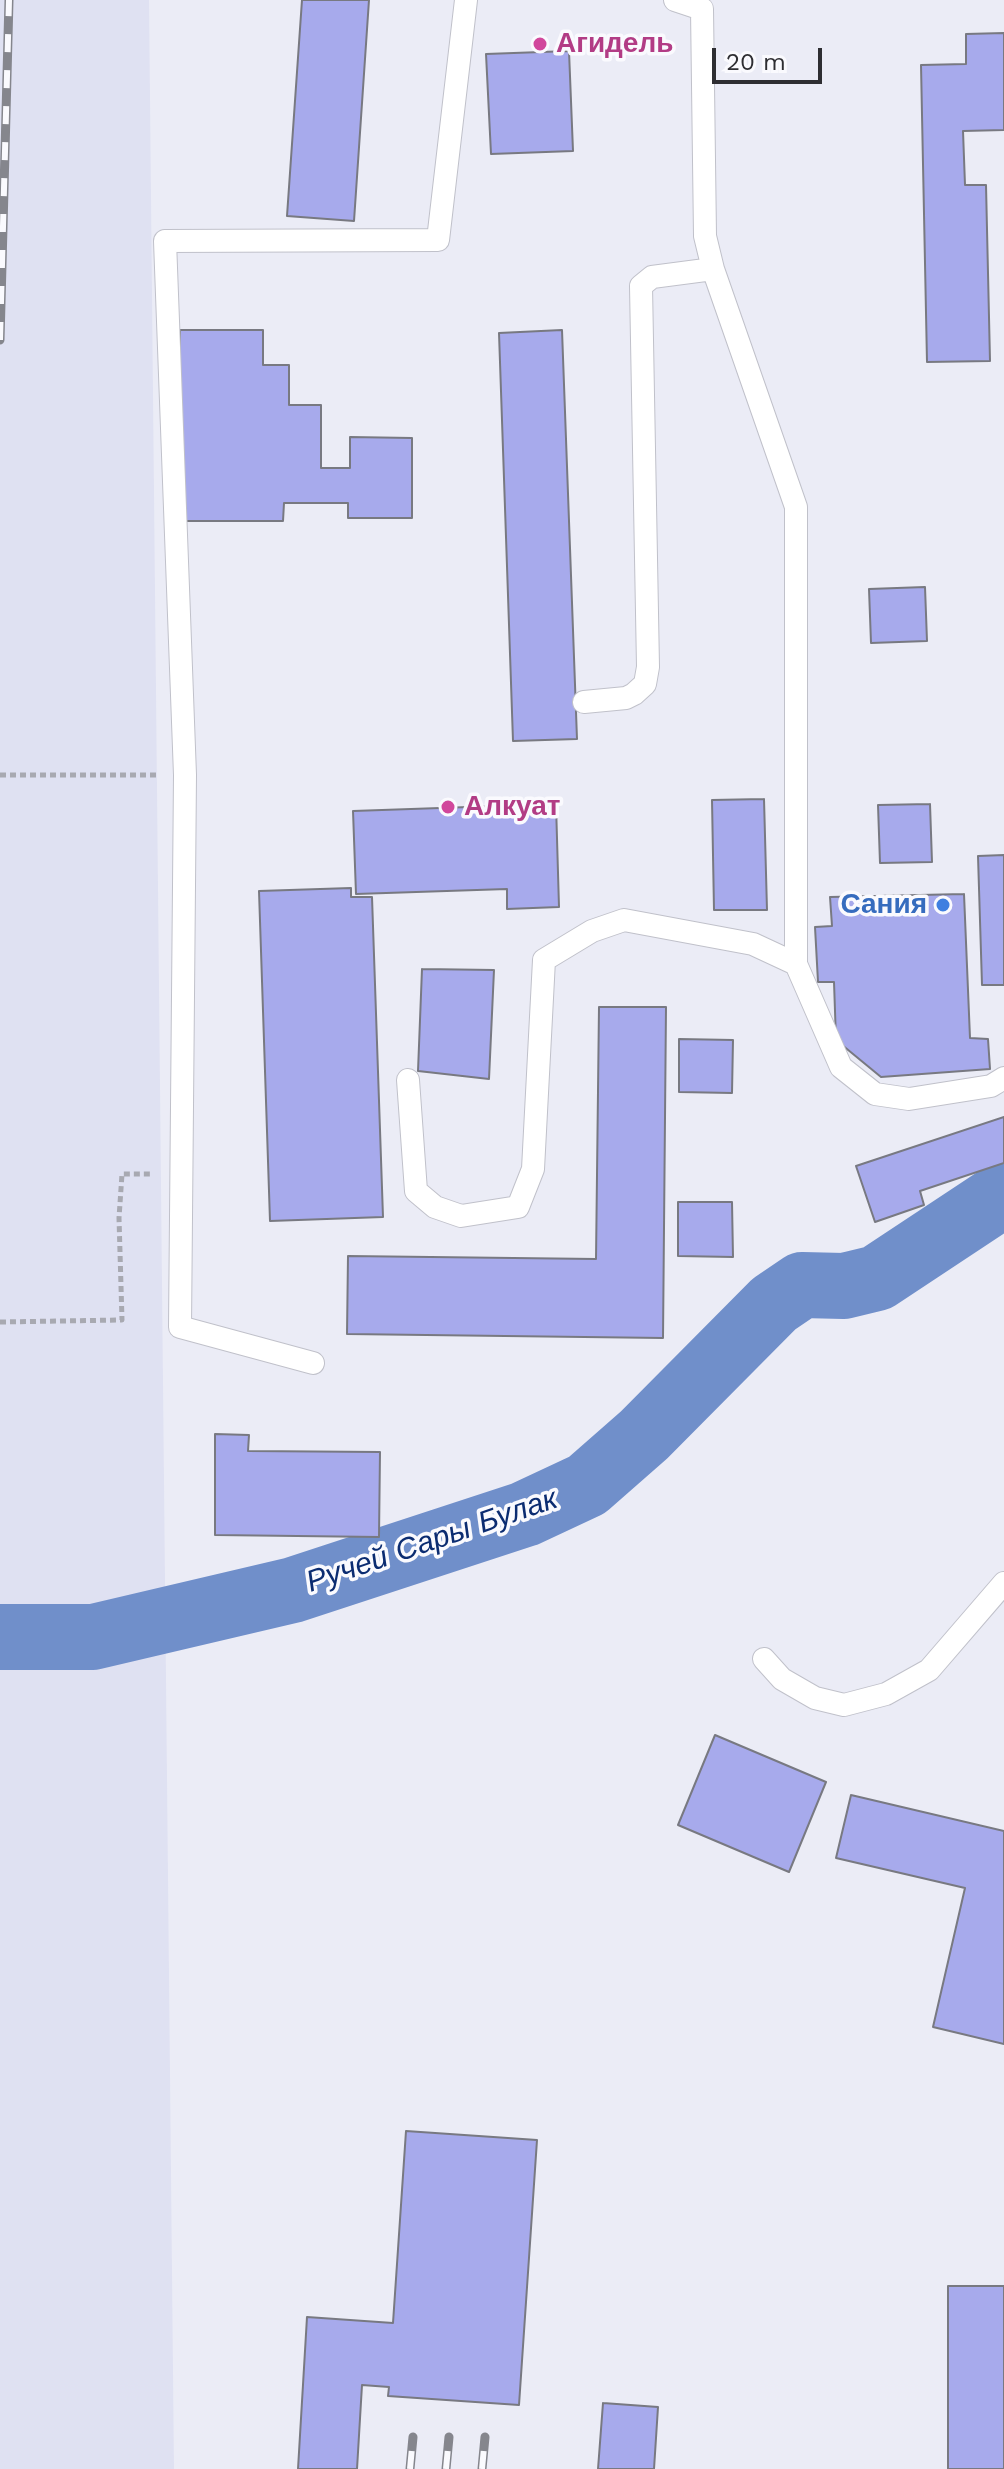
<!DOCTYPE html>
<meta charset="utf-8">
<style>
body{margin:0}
#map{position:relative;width:1004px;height:2469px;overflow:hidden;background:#ebecf6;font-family:"Work Sans",sans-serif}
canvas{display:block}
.scale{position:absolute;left:712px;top:48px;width:110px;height:36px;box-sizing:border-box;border:4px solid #2e2e32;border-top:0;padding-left:10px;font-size:24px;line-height:28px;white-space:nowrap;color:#2e2e32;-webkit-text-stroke:6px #fafafe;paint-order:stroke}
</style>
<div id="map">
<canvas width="1004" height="2469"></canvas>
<div class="scale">20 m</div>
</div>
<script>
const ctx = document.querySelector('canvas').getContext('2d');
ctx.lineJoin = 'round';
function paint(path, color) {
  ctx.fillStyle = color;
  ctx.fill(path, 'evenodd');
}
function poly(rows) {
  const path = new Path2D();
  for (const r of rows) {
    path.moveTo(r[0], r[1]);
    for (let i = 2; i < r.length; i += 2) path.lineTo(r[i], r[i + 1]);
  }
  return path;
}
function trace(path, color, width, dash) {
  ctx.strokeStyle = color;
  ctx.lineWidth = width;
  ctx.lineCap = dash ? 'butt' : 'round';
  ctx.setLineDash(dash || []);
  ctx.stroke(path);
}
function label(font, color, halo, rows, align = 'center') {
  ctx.font = font + ' "Work Sans",sans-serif';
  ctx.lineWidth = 7;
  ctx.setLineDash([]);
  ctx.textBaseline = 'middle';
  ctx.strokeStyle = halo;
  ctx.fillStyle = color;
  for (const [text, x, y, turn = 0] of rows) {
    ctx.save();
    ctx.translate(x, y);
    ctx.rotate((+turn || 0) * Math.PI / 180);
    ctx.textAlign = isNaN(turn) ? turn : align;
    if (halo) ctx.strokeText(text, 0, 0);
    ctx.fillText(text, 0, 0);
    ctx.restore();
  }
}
paint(poly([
 [0,0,149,0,174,2469,0,2469]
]), '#dfe1f2');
trace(poly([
 [0,1637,93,1637,293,1590,525,1514,587,1485,644,1435,774,1304,802,1285,844,1286,877,1278,1004,1194]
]), '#708fca', 66);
const building = poly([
 [302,0,369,0,354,221,287,216,302,0],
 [1004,33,1004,130,963,131,965,185,986,185,990,361,927,362,921,65,966,64,966,34,1004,33],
 [569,51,573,151,491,154,486,54,569,51],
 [180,330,263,330,263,365,289,365,289,405,321,405,321,468,350,468,350,437,412,438,412,518,348,518,348,503,284,503,283,521,179,521,180,330],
 [562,330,577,739,513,741,499,333,562,330],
 [925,587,927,641,871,643,869,589,925,587],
 [764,799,767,910,714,910,712,800,764,799],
 [556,804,559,907,507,909,507,889,356,894,353,811,556,804],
 [930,804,932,862,880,863,878,805,930,804],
 [1004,855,1004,985,982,985,978,856,1004,855],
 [351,888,351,897,372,897,383,1217,270,1221,259,891,351,888],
 [964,894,970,1038,988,1039,990,1069,881,1077,836,1040,834,982,818,982,815,927,832,926,830,897,964,894],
 [422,969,494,970,489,1079,418,1071,422,969],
 [599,1007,666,1007,663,1338,347,1334,348,1256,596,1259,599,1007],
 [679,1039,733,1040,732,1093,679,1092,679,1039],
 [1004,1117,1004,1163,920,1191,924,1205,875,1222,856,1166,1004,1117],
 [678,1202,732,1202,733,1257,678,1256,678,1202],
 [215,1434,249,1435,248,1451,380,1452,379,1537,215,1535,215,1434],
 [715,1735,826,1782,789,1872,678,1825,715,1735],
 [851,1795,1004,1831,1004,2044,933,2027,965,1888,836,1858,851,1795],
 [406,2131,537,2140,519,2405,388,2396,389,2387,362,2385,357,2469,298,2469,307,2317,393,2323,406,2131],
 [948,2286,1004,2286,1004,2469,948,2469,948,2286],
 [603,2403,658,2407,654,2469,598,2469,603,2403]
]);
paint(building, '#a7aaec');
trace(building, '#787981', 2);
const lane = poly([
 [675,0,702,9,705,236,713,269,796,507,796,964,841,1067,875,1094,909,1099,991,1086,1004,1078],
 [584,702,626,698,634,694,645,684,648,667,641,286,652,277,713,269],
 [408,1080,416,1191,435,1207,461,1216,518,1207,533,1169,544,960,592,931,624,920,753,944,796,964],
 [313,1363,180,1327,185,775,165,241,438,240,466,0],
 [764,1659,782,1679,815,1698,844,1705,886,1694,929,1670,1004,1583]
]);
trace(lane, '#c0c1ca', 24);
trace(poly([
 [0,775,156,775],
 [0,1322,122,1320,119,1218,122,1174,152,1174]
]), '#a8a9b1', 5, [6, 4]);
trace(lane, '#fff', 22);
const rail = poly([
 [0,340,9,0],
 [410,2469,413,2437],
 [446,2469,449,2437],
 [482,2469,485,2437]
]);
trace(rail, '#85868d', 9);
trace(rail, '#fafafe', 6, [18]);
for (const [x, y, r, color] of [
 [540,44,8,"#d1479c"],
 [448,807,8,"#d1479c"],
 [943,905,8,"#3f7fe0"]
]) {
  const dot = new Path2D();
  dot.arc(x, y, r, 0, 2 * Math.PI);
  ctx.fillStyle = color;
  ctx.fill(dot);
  trace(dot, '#fafafe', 3);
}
label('bold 28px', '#b23c85', '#fafafe', [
 ["Агидель",556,44],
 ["Алкуат",464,807]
], 'left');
label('bold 28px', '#366cbe', '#fafafe', [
 ["Сания",927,905]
], 'right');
label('italic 30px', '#0b2c71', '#fafafe', [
 ["Ручей Сары Булак",432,1541,-19]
]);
</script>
